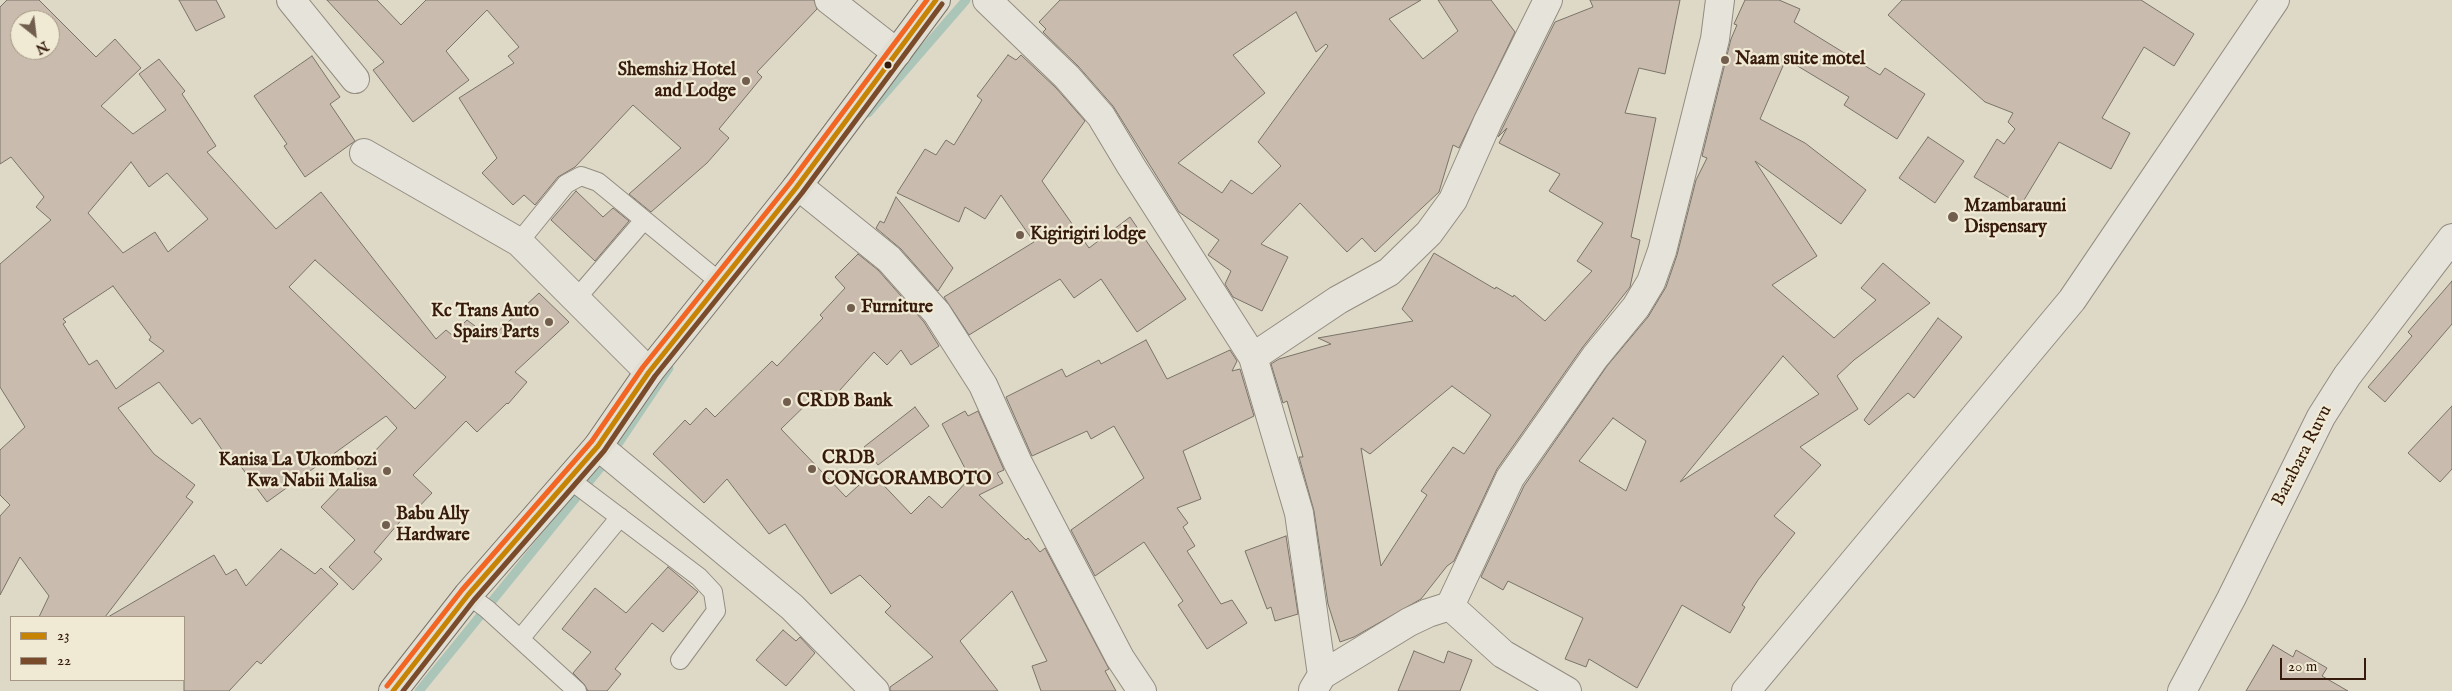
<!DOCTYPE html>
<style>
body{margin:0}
#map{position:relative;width:2452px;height:691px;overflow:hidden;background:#ded9c7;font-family:"IM FELL English",serif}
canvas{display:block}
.legend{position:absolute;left:10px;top:616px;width:175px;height:65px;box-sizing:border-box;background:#f0ead4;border:1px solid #a69784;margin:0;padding:6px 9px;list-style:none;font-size:15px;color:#361b0d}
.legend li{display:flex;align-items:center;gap:10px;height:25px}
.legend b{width:25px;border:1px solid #a69784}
.north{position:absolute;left:10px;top:10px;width:50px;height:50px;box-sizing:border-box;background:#f0ead4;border:1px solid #a69784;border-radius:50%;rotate:151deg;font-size:14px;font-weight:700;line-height:20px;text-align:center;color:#361b0d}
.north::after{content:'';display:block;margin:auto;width:18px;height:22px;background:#715e4e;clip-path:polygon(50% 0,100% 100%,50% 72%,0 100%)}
.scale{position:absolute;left:2280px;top:658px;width:86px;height:22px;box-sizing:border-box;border:2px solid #361b0d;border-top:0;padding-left:6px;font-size:15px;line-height:18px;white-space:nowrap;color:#361b0d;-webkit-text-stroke:4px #f0ead4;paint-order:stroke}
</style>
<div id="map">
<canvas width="2452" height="691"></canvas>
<ul class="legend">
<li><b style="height:6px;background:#c78303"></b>23</li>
<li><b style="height:6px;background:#7a4b2a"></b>22</li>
</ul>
<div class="north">N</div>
<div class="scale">20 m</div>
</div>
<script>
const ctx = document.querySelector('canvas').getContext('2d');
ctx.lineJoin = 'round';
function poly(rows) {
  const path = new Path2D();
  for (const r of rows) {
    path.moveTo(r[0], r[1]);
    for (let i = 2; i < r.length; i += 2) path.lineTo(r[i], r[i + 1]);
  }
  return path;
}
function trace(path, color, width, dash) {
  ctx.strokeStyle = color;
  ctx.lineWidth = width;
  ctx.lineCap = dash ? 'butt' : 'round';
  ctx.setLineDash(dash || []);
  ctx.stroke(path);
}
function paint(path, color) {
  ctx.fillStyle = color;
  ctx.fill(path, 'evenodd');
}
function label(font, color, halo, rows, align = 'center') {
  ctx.font = font + ' "IM FELL English",serif';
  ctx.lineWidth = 4.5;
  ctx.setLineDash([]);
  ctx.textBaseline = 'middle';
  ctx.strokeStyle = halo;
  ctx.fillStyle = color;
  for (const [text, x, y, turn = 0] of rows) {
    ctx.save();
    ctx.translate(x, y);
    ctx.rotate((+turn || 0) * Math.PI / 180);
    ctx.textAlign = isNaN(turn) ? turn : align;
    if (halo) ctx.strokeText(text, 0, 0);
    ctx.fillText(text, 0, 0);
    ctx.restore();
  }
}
trace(poly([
 [868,113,966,0],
 [419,691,610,456,669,368]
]), '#acc5b9', 9);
const building = poly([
 [7,0,39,0,96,57,115,39,141,68,101,106,133,134,166,110,139,74,159,59,185,91,182,94,216,146,207,152,276,229,321,192,436,339,446,330,452,335,467,320,491,338,539,293,569,322,515,372,527,382,508,404,507,403,477,432,466,421,413,475,432,493,412,514,409,511,374,552,382,559,353,590,329,567,355,540,321,507,397,428,386,416,267,502,231,453,227,457,200,418,192,424,159,382,118,408,154,454,195,485,186,497,193,502,105,617,39,617,49,596,20,557,0,595,0,516,10,505,0,495,0,450,25,427,0,387,0,264,51,220,36,207,44,197,11,157,0,164,0,7,7,0],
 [20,20,50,20,50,50,20,50,20,20],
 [131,162,149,187,167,173,208,219,168,252,155,232,123,253,88,213,131,162],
 [315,260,446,377,415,409,289,287,315,260],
 [113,286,151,337,149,340,164,351,116,389,97,360,89,365,63,324,66,322,63,319,113,286],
 [179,0,216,0,225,17,196,31,179,0],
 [327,0,377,0,401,25,426,0,814,0,817,9,757,72,762,77,719,129,729,138,707,163,651,212,629,194,681,148,633,105,575,167,558,177,535,205,524,195,513,205,482,173,497,158,459,98,514,63,508,56,519,47,487,10,446,51,469,80,413,122,373,70,384,62,327,0],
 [1060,0,1421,0,1389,19,1423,59,1458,31,1438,0,1491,0,1515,32,1459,148,1453,145,1439,192,1375,252,1362,238,1347,252,1300,203,1261,244,1288,257,1262,311,1233,297,1225,284,1231,271,1208,255,1219,240,1179,212,1113,106,1078,66,1043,32,1046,29,1039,22,1060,0],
 [1296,12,1316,52,1326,44,1328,46,1258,142,1281,166,1252,194,1231,180,1222,193,1178,163,1265,93,1233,55,1296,12],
 [1590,0,1680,0,1665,74,1639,68,1625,113,1656,118,1631,237,1640,240,1630,287,1582,348,1497,469,1454,561,1447,566,1421,599,1354,637,1340,642,1328,604,1314,511,1299,457,1303,457,1287,401,1283,403,1271,364,1279,359,1331,344,1318,338,1413,321,1402,309,1434,253,1495,289,1496,287,1513,297,1514,295,1545,321,1592,271,1577,261,1603,223,1549,191,1560,174,1499,143,1507,128,1498,137,1555,22,1593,7,1590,0],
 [1452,386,1491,415,1464,454,1453,447,1421,491,1427,495,1381,566,1361,448,1370,454,1452,386],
 [1745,0,1779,0,1800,9,1794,22,1880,75,1885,68,1925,94,1897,139,1844,105,1849,97,1786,59,1760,119,1805,143,1866,190,1841,224,1755,161,1817,256,1772,285,1834,338,1876,300,1861,288,1883,263,1930,303,1854,360,1837,376,1858,409,1800,447,1821,465,1774,516,1795,533,1758,580,1742,605,1745,607,1730,633,1682,605,1637,688,1589,659,1586,667,1565,659,1583,618,1508,581,1503,590,1481,577,1524,486,1607,366,1648,317,1666,287,1677,255,1696,180,1707,158,1702,156,1731,39,1737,25,1734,24,1745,0],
 [1783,356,1819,394,1680,482,1783,356],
 [1613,418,1646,441,1626,491,1579,461,1613,418],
 [1902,0,2141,0,2194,34,2174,66,2144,47,2102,118,2130,133,2111,169,2059,142,2021,205,1974,177,1997,139,2004,144,2015,129,2008,122,2013,113,1985,102,1888,15,1902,0],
 [1008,55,1016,60,1021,55,1056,88,1085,121,1042,181,1089,248,1130,217,1186,299,1137,332,1101,279,1074,298,1060,279,969,335,944,297,1034,242,1001,195,985,219,965,207,959,222,897,193,925,149,936,155,946,140,954,145,982,100,977,96,1008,55],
 [312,56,340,97,330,104,355,141,305,177,284,146,287,144,254,96,312,56],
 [1928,137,1964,161,1935,203,1899,178,1928,137],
 [576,191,603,217,613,208,629,221,595,261,551,220,576,191],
 [896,197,953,268,938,291,901,249,876,228,880,221,884,223,896,197],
 [858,254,878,270,924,322,939,346,911,365,901,350,887,365,874,352,831,400,821,390,781,429,846,497,872,473,911,514,929,496,942,508,970,478,942,424,965,411,968,416,978,411,1004,470,997,473,1003,483,979,495,1026,540,1028,538,1040,552,1045,548,1109,669,1105,671,1116,691,1041,691,1032,666,1047,661,1012,591,960,641,998,691,890,691,890,687,933,657,885,612,891,606,860,575,831,594,785,524,769,534,727,479,704,503,653,454,685,420,690,425,706,408,715,417,772,361,777,366,823,318,820,315,845,288,835,277,858,254],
 [2452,281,2452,324,2385,402,2368,387,2412,336,2408,332,2452,281],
 [1938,318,1962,337,1914,398,1908,393,1869,425,1864,420,1938,318],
 [1146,340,1167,379,1230,350,1237,361,1232,371,1240,369,1254,416,1183,451,1201,499,1177,508,1188,523,1183,527,1195,546,1187,551,1221,604,1232,600,1247,623,1207,649,1178,605,1183,601,1144,542,1095,576,1071,530,1144,478,1114,426,1091,439,1087,431,1032,456,1006,397,1062,369,1066,377,1099,360,1101,364,1146,340],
 [2452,406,2452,469,2440,482,2408,453,2452,406],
 [915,407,929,426,878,465,864,447,915,407],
 [1286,536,1298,614,1275,621,1271,607,1267,609,1245,551,1286,536],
 [281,549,315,574,321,568,338,584,261,664,257,661,229,691,184,691,184,617,108,617,214,555,226,575,236,569,246,586,281,549],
 [668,567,698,592,663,632,652,623,615,669,621,674,607,691,588,691,584,684,573,673,591,652,562,629,595,588,626,613,668,567],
 [783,630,796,641,800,637,815,653,786,686,756,660,783,630],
 [2273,645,2293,657,2296,650,2327,668,2322,676,2348,691,2246,691,2273,645],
 [1414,651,1444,663,1448,651,1472,660,1460,691,1398,691,1414,651]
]);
paint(building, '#c9bcae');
trace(building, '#7a7368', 1);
const lane = poly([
 [519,242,566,184,581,176,598,182,721,283],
 [576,299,644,220],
 [569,479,699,577,713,592,716,611,680,660],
 [468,595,487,609,577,691],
 [520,639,620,517]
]);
const street = poly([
 [291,0,355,79],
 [829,0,897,53],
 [987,0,1067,77,1101,116,1131,166,1253,357,1299,513,1322,675],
 [364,153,519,242,649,372],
 [796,188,806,192,889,259,937,313,983,385,1018,463,1120,658,1142,691],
 [1253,357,1338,300,1389,272,1429,233,1453,200,1488,121,1548,0],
 [598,446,792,607,875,691],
 [1450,606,1510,478,1595,357,1636,307,1651,282,1662,251,1715,39,1720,0],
 [1313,690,1322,675,1409,622,1428,613,1450,606,1503,654,1567,691],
 [1746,691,2072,300,2275,0],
 [2182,691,2231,599,2321,417,2347,376,2452,238]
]);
const primary = poly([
 [393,691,468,595,598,446,649,372,796,188,936,0]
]);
trace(lane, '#938c80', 20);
trace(street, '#938c80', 30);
trace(primary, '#7a7368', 30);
trace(lane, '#e6e3da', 18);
trace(street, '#e6e3da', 28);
trace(primary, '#e1ded4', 28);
trace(poly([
 [393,691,468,595,598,446,649,372,796,188,936,0]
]), '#c78303', 5);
trace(poly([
 [403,691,474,600,604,451,655,376,802,193,942,4]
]), '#7a4b2a', 5);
trace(poly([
 [387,686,462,590,592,441,643,367,790,183,927,0]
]), '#f26522', 5);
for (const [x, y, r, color] of [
 [1725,60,5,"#715e4e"],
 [888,65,4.5,"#361b0d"],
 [746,81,5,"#715e4e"],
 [1953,217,6,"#715e4e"],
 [1020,235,5,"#715e4e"],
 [851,308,5,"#715e4e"],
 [549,322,5,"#715e4e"],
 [787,402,5,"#715e4e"],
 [812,469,5,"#715e4e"],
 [387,471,5,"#715e4e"],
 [386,525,5,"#715e4e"]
]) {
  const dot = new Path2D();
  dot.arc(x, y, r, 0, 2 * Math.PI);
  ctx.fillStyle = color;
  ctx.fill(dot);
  trace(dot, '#f0ead4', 2);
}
label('bold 18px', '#361b0d', '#f0ead4', [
 ["Naam suite motel",1735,60],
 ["Shemshiz Hotel",736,71,"right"],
 ["and Lodge",736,92,"right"],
 ["Mzambarauni",1964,207],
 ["Dispensary",1964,228],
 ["Kigirigiri lodge",1030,235],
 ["Furniture",861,308],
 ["Kc Trans Auto",539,312,"right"],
 ["Spairs Parts",539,333,"right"],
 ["CRDB Bank",797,402],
 ["CRDB",822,459],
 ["CONGORAMBOTO",822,480],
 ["Kanisa La Ukombozi",377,461,"right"],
 ["Kwa Nabii Malisa",377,482,"right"],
 ["Babu Ally",396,515],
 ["Hardware",396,536]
], 'left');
label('18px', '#361b0d', '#f0ead4', [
 ["Barabara Ruvu",2303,456,-63]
]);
</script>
